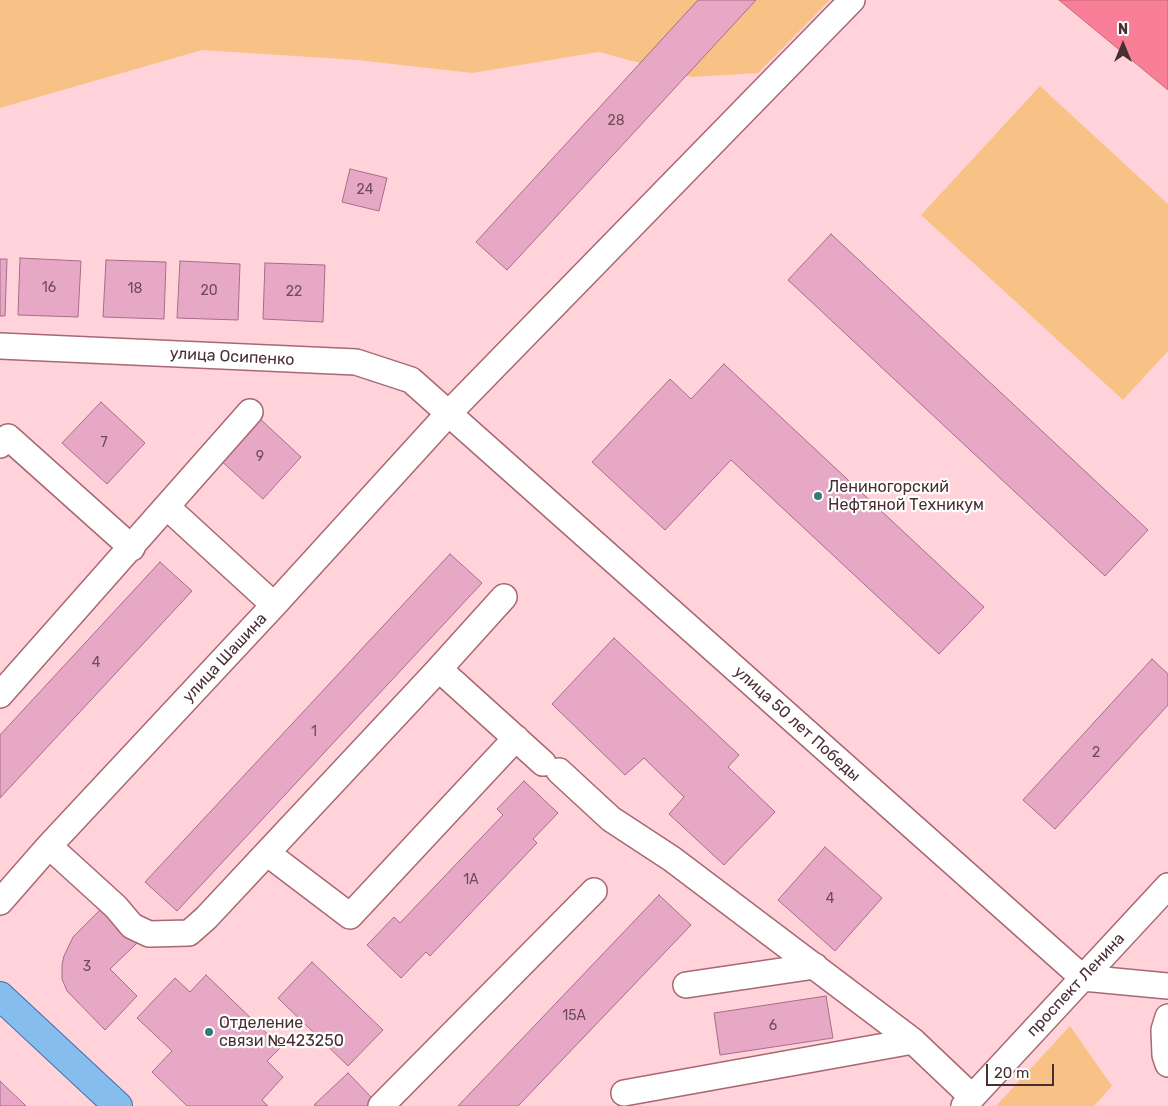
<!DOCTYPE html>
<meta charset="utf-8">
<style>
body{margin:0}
#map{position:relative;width:1168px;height:1106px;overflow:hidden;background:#ffd3d9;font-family:Rubik,sans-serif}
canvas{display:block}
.north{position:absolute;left:1098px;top:20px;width:50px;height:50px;-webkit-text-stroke:4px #fff;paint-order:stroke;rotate:0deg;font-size:14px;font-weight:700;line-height:20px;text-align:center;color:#492e32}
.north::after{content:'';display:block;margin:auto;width:18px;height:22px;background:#492e32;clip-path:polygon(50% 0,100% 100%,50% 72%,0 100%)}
.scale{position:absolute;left:986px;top:1064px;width:68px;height:22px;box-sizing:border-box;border:2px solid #492e32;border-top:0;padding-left:6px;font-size:15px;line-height:18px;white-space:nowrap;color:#492e32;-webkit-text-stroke:4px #fff;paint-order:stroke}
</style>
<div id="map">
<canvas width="1168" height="1106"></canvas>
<div class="north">N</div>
<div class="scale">20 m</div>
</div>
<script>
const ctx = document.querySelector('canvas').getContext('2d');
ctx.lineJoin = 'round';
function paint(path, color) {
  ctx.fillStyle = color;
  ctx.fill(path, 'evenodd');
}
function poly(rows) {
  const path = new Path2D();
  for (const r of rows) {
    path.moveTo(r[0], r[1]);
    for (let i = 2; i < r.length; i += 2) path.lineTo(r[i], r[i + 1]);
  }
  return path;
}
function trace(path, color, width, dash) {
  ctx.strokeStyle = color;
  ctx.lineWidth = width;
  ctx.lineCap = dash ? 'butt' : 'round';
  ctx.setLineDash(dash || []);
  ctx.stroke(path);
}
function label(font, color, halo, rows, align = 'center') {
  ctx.font = font + ' Rubik,sans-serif';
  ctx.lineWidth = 4.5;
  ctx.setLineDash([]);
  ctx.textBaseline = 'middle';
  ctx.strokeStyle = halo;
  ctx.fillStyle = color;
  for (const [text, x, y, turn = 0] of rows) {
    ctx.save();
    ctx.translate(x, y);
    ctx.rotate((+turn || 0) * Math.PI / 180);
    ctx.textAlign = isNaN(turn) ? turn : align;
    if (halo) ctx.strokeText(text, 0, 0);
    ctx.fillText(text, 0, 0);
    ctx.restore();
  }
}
paint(poly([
 [0,0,830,0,758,73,692,77,599,52,472,73,357,60,202,50,0,108],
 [1040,86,1168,204,1168,351,1123,400,921,215],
 [1070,1026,1112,1086,1094,1106,996,1106]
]), '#f8c286');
const water = poly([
 [1059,0,1168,0,1168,90,1059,0]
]);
paint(water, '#f87f97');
trace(water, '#c46779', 1);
const building = poly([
 [698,0,756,0,507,270,476,242,698,0],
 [350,169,387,178,379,211,342,202,350,169],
 [831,234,1148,530,1105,576,788,280,831,234],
 [20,258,81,261,78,317,18,315,20,258],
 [0,259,7,259,5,316,0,316,0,259],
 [106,260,166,262,164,319,103,317,106,260],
 [180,261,240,264,238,320,177,318,180,261],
 [265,263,325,265,323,322,263,319,265,263],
 [724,364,984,607,939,654,731,460,665,530,592,462,670,379,691,399,724,364],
 [101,402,145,443,107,484,62,443,101,402],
 [257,416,301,457,263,499,218,458,257,416],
 [450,554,482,583,177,911,145,882,450,554],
 [160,562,192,591,0,798,0,735,160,562],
 [614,638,739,755,728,767,775,812,724,865,669,814,684,797,644,758,625,775,552,704,614,638],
 [1152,659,1168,674,1168,705,1055,829,1023,800,1152,659],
 [524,781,558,813,533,839,537,843,430,956,426,952,401,978,367,945,394,917,400,923,503,815,497,809,524,781],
 [825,847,882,898,835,951,778,900,825,847],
 [659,895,691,925,518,1106,458,1106,659,895],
 [104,906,138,942,110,969,137,996,105,1030,67,991,62,979,62,965,64,956,73,937,104,906],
 [312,962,383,1030,348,1066,278,998,312,962],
 [206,975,281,1047,267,1061,283,1077,262,1100,268,1106,187,1106,152,1072,172,1051,137,1018,175,978,190,992,206,975],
 [826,996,833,1038,720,1055,714,1013,826,996],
 [348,1073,375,1101,370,1106,316,1106,314,1105,348,1073],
 [0,1081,26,1106,0,1106,0,1081]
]);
paint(building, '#e6a8c5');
trace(building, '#a66d89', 1);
const minor = poly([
 [0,346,356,362,411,380,1083,978,1168,986],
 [0,445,8,437,132,548],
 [167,507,274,605],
 [439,669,504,597],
 [0,695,250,412],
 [559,771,611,819,672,859,913,1041,972,1097],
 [49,846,116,907,132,926,149,934,189,933,206,918,439,669,543,763],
 [267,853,350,916,516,738],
 [0,902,49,846,274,605,448,414,852,0],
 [686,985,815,966],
 [1168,1017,1164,1030,1165,1055,1168,1064],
 [624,1093,913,1041],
 [381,1106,594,891],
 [964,1106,1168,886]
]);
const major = poly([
 [0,996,118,1106]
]);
trace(minor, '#a76873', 28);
trace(major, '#3b6ea5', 30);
trace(minor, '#fff', 25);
trace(major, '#85bdee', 28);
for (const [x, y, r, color] of [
 [818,496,5,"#327a75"],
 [209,1032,5,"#327a75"]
]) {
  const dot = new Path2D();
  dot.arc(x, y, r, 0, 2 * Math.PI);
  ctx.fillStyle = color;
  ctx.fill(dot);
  trace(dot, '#fff', 2);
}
label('14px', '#704c57', null, [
 ["28",616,121],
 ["24",365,190],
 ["16",49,288],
 ["18",135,289],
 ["20",209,291],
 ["22",294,292],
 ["7",104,443],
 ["9",260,457],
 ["4",96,663],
 ["1",314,732],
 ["2",1096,753],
 ["1А",471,880],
 ["4",830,899],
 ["3",87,967],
 ["15А",574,1016],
 ["6",773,1026]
]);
label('16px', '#492e32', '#fff', [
 ["улица Осипенко",232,357,3],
 ["улица Шашина",225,658,-47],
 ["улица 50 лет Победы",797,724,42],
 ["проспект Ленина",1076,985,-47]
]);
label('16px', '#492e32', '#fff', [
 ["Лениногорский",828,487],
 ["Нефтяной Техникум",828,505],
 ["Отделение",219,1023],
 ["связи №423250",219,1041]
], 'left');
</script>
